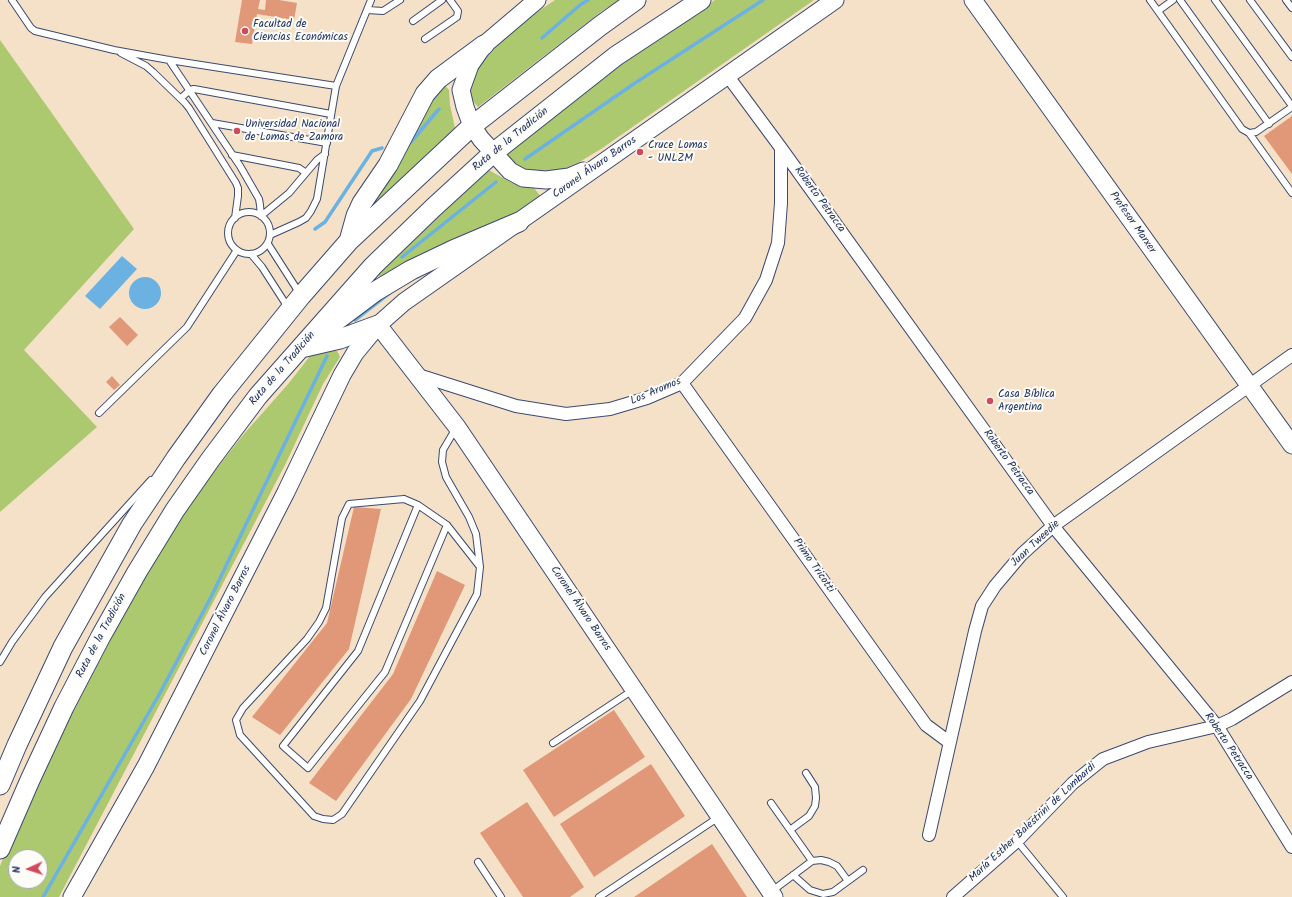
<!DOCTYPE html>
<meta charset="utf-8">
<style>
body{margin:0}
#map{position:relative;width:1292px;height:897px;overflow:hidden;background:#f4e1c7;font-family:Kalam,sans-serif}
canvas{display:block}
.north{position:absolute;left:8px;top:849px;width:40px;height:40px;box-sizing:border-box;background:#fdfcf7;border:1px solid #a3aaba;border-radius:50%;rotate:267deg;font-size:11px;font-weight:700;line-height:16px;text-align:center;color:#1b2f5e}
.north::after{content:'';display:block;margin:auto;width:14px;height:18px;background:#d1495b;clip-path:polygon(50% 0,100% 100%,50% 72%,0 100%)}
</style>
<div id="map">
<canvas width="1292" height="897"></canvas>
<div class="north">N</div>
</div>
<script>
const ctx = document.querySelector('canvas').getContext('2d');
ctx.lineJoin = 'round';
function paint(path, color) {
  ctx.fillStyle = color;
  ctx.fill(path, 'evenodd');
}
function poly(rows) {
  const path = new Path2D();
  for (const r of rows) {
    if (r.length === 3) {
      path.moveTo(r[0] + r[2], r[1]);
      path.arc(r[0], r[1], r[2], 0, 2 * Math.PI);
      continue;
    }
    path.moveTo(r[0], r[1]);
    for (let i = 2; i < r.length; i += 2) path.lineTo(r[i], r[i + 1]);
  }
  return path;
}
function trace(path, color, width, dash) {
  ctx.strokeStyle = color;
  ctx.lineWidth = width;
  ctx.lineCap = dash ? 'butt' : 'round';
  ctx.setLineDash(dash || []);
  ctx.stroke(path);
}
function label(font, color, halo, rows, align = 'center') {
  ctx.font = font + ' Kalam,sans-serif';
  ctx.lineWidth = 4;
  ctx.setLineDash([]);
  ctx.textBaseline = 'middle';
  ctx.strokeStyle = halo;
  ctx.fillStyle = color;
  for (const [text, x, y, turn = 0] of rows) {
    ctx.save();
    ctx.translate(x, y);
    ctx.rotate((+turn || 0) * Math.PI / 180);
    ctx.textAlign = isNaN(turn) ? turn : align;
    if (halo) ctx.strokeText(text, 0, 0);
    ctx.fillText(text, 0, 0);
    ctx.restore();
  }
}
paint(poly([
 [555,0,619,0,602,11,478,107,466,93,474,71,484,58,524,21],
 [715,0,814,0,601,149,581,161,561,170,535,171,520,169,502,156,588,85,667,30],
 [0,40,134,229,24,350,97,427,0,512],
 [442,82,449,90,450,105,455,128,369,208],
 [487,169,512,183,534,188,542,198,494,224,431,249,380,277,376,273],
 [323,349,331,349,337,351,340,357,323,384,286,463,59,897,0,897,0,866,30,794,62,720,138,587,189,504,243,435,289,383,310,356],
 [16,857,40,857,40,881,16,881]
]), '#acc96f');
paint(poly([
 [122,256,137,269,100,309,85,296],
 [145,293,16]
]), '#6bb2e2');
trace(poly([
 [542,38,580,5,588,0],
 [411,142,439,109],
 [525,159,635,83,763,0],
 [315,229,325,222,372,151,382,148],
 [402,257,496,182],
 [355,320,391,292],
 [43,897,160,693,211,597,327,356]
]), '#6bb2e2', 3.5);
paint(poly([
 [242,0,260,0,258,9,265,10,266,0,279,0,297,3,294,20,257,14,252,44,235,42],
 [1292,116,1292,174,1264,136],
 [120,317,138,335,127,346,109,327],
 [112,376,120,385,114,390,106,382],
 [354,507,381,509,349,649,280,735,252,717,327,623],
 [437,571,465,585,411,699,336,801,309,783,393,674],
 [614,710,645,757,554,817,523,770],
 [651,764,685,816,594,877,560,824],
 [527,802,584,887,570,897,523,897,480,833],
 [712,844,747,897,634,897]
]), '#e09878');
const lane = poly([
 [12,0,31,28,35,31,114,50,169,60,336,86],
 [1150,0,1242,129,1249,133,1256,132,1292,107],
 [1180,0,1269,124],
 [1215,0,1292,106],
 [1250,0,1292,57],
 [1286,0,1292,8],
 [368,10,383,11,400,0],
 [1158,11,1173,0],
 [413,21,442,0],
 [425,39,457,17,458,11,450,0],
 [121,53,146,66,153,72,185,103,189,108,236,183,238,188,238,196,235,218],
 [169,60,240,166,259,199,260,205,261,216],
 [181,98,190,90,194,89,331,114],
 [212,123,327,143],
 [1249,133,1292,193],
 [232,155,299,168,306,173],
 [249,233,21],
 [261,216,289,193,317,160,325,154],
 [270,235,299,222,306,218,311,211,317,199,336,86,371,0],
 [268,244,300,294],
 [251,254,262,267,289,309],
 [99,413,187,327,237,250],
 [456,428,443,450,442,462,446,477,469,517,476,534,480,567],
 [404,499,418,505,447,525,480,567,477,594,420,701,342,814,333,820,323,819,314,816,240,735,236,720,243,708,307,639,319,622,326,608,342,518,349,504,404,499],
 [418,505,358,651,283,746,308,768,385,672,447,525],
 [0,662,12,642,45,597,151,480],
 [553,743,633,690],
 [771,803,812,861,772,891],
 [790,830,809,816,815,806,816,798,815,787,806,773],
 [1017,841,1063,897],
 [812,861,821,860,829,862,837,866,848,881],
 [478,862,501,897],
 [793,875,810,890,823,894,833,892,863,870],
 [599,897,719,817]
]);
const street = poly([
 [727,75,781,148,1053,526,1217,726,1292,847],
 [418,375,516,406,566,414,610,409,647,398,682,383,745,318,766,280,778,243,781,203,781,148],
 [682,383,926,725,949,742],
 [929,835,975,631,982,606,995,586,1022,554,1053,526,1292,355],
 [953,897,1017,841,1073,783,1103,759,1148,742,1217,726,1232,719,1292,682]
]);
const secondary = poly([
 [537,0,484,45,470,65,461,90,465,107,472,126,481,139,510,171,523,178,546,180,569,177,583,171],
 [973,0,1292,445],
 [378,325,457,427,774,897],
 [72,897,146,766,286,492,342,375,355,353,378,325,404,302,835,0]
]);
const primary = poly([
 [349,241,356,216,362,203,388,165,425,94,438,79,484,45],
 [332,324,376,291,411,270,453,250,519,222],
 [301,348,340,339,378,325],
 [0,785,17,745,63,647,132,524,176,458,222,394,301,296,349,241,472,126,600,26,636,0],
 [0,849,30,780,64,707,101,636,137,572,175,510,210,460,258,396,373,266,433,208,493,153,616,56,701,0]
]);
trace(lane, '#3c4a6e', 8);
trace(street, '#3c4a6e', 14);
trace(secondary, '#3c4a6e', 19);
trace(primary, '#3c4a6e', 21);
trace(lane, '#fff', 6);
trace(street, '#fff', 12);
trace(secondary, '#fff', 17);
trace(primary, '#fff', 19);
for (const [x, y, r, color] of [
 [245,31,4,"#d1495b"],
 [237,131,4,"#d1495b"],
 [640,152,4,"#d1495b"],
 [990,401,4,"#d1495b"]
]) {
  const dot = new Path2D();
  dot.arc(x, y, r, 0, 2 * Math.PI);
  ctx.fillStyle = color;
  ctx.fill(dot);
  trace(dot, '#fdfcf7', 1.5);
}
label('11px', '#1b2f5e', '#fdfcf7', [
 ["Facultad de",253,25],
 ["Ciencias Económicas",253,38],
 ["Universidad Nacional",245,125],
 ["de Lomas de Zamora",245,138],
 ["Cruce Lomas",648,146],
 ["- UNLZM",648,159],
 ["Casa Bíblica",998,395],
 ["Argentina",998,408]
], 'left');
label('11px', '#1b2f5e', '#fdfcf7', [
 ["Ruta de la Tradición",511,140,-39],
 ["Coronel Álvaro Barros",595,168,-35],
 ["Roberto Petracca",819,200,54],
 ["Profesor Marxer",1132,223,55],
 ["Ruta de la Tradición",283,369,-49],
 ["Los Aromos",656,392,-23],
 ["Roberto Petracca",1008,463,54],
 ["Juan Tweedie",1036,544,-43],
 ["Primo Tricotti",813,566,55],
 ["Coronel Álvaro Barros",580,609,56],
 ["Coronel Álvaro Barros",226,611,-63],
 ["Ruta de la Tradición",102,636,-62],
 ["Roberto Petracca",1228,747,56],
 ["María Esther Balestrini de Lombardi",1033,823,-43]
]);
</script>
